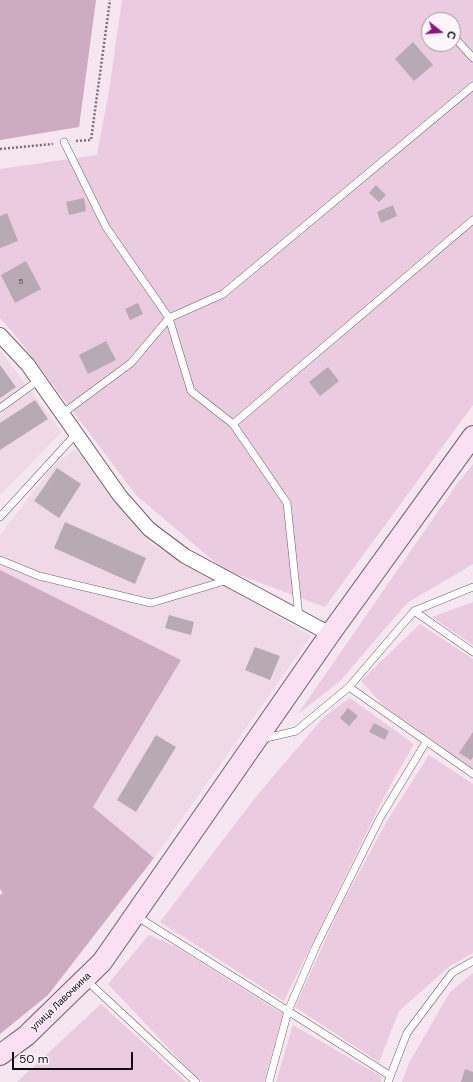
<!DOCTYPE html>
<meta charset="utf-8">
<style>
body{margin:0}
#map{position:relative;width:473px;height:1082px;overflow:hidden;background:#f5e6ef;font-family:"DM Sans",sans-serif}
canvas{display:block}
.north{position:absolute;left:421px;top:12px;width:40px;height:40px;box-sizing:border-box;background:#fef5fb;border:1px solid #9f979c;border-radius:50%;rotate:107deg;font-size:11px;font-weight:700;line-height:16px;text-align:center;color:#100b0e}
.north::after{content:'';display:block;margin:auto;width:14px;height:18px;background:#901776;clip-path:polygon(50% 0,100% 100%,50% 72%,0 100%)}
.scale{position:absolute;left:12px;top:1052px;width:121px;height:18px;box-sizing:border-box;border:2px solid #100b0e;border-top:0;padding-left:5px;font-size:12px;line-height:14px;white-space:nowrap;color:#100b0e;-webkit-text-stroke:3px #fef5fb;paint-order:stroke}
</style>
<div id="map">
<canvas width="473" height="1082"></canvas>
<div class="north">С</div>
<div class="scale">50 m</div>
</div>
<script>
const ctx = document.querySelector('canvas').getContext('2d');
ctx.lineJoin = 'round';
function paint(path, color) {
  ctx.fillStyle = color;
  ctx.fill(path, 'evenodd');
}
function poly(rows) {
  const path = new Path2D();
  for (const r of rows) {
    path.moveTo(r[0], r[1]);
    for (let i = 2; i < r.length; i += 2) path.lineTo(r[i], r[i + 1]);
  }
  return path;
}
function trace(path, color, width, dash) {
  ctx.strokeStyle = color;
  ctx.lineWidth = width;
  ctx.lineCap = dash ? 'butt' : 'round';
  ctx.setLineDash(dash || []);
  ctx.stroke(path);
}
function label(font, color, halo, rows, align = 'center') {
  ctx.font = font + ' "DM Sans",sans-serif';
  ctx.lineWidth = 3;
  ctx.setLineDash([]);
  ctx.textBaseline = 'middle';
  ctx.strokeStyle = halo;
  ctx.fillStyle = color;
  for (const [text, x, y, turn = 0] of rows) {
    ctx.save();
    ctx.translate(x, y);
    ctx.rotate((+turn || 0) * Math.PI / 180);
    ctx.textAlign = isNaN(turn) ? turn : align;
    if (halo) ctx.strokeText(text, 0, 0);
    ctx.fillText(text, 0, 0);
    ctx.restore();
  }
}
paint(poly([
 [0,350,62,432,0,495],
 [75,449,153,545,311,636,154,858,93,807,181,660,0,570,0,535,53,466]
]), '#efd9e7');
paint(poly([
 [122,0,473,0,473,405,325,607,223,569,136,495,20,341,0,318,0,169,97,155,109,91],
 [429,20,453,20,453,44,429,44],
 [473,464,473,564,407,603,340,681,298,714,457,484],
 [473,602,473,645,432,617],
 [420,624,473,659,473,769,384,706,361,681],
 [350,698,414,744,385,795,284,1001,160,922,259,793,324,717],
 [429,755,473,784,473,953,450,966,399,1011,379,1062,295,1007,339,910,387,821],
 [149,935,176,947,283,1014,264,1082,203,1082,189,1070,108,984],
 [473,973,473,1082,402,1082,409,1063,450,992],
 [101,1004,186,1082,17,1082],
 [293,1025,382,1077,381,1082,276,1082]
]), '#eacbdf');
paint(poly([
 [0,0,96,0,79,127,0,140],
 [0,570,181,660,93,807,154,858,48,995,0,1034,0,895,3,893,0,889]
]), '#cdacc1');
paint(poly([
 [413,42,433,65,414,81,395,59],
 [376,185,386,195,379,202,369,193],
 [84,198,86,211,69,215,66,202],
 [393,205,397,216,381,223,377,212],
 [7,213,18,241,0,248,0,216],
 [26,261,41,289,15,303,1,275],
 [138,303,143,314,130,320,125,309],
 [106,341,116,360,88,374,79,355],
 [0,365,16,387,0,398],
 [328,367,339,381,320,396,309,382],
 [35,400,48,419,0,450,0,423],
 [57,468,81,484,59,518,34,501],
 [65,522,146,558,135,584,54,548],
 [169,615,194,622,191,635,165,628],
 [255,647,280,656,270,680,245,670],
 [348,708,358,716,349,726,340,718],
 [374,723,389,731,385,740,369,732],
 [473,732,473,757,471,760,459,753],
 [156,735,176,747,136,812,117,800],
 [465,1069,473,1072,473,1082,461,1082]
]), '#b8aab3');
const service = poly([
 [453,36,473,58],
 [64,142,106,227,169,318,223,294,473,86],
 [169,318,191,391,233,424],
 [0,408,39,380],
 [62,414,131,363,169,318],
 [0,517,76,434],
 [0,560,39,576,151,603,228,580],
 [414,611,473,652],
 [299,617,287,503,233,424,473,220],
 [349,687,473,774],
 [262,739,296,731,349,687,414,611,473,587],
 [136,916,288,1011,316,946,380,818,426,742],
 [86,980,196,1082],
 [269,1082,288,1011,389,1075],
 [388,1082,407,1033,452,973,473,961]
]);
const minor = poly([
 [0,335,28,365,120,496,149,529,185,556,330,634]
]);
const secondary = poly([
 [0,1055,26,1036,102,962,330,634,473,436]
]);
trace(service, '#6e6169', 8);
trace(minor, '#6e6169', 16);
trace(secondary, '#6e6169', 22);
trace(poly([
 [76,141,91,140,110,0],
 [0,149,53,144]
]), '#797075', 2.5, [2, 2]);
trace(service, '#fff', 7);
trace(minor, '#fff', 14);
trace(secondary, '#fae0f2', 20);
label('8px', '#3a3337', null, [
 ["5",21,282]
]);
label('10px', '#100b0e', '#fef5fb', [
 ["улица Лавочкина",61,1002,-44]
]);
</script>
